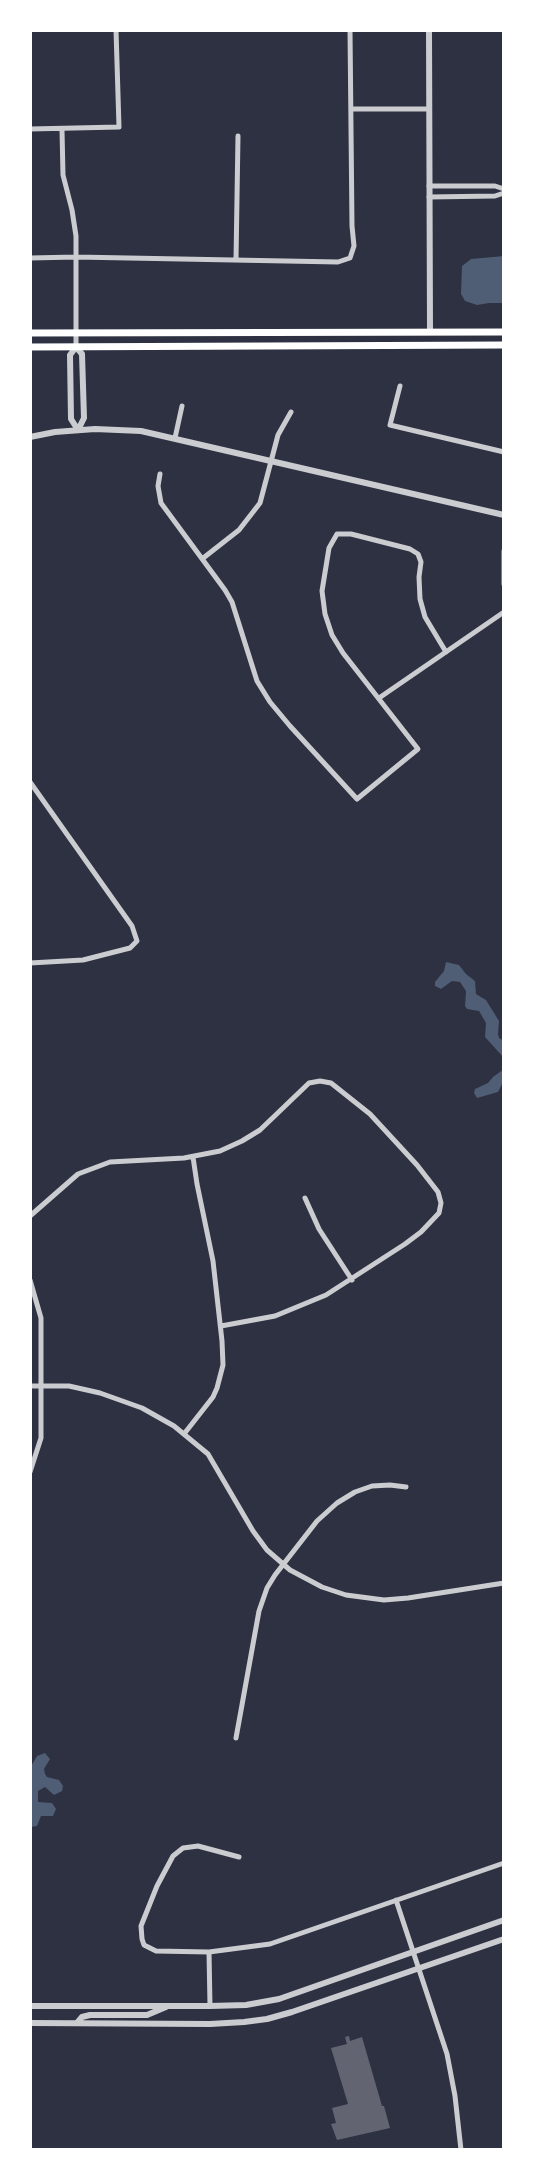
<!DOCTYPE html>
<style>
body{margin:0}
#map{position:relative;width:534px;height:2180px;overflow:hidden;background:#2d3142;font-family:Manrope,sans-serif}
canvas{display:block}
.frame{position:absolute;inset:0;border:32px solid #fff;pointer-events:none}
</style>
<div id="map">
<canvas width="534" height="2180"></canvas>
<div class="frame"></div>
</div>
<script>
const ctx = document.querySelector('canvas').getContext('2d');
ctx.lineJoin = 'round';
function paint(path, color) {
  ctx.fillStyle = color;
  ctx.fill(path, 'evenodd');
}
function poly(rows) {
  const path = new Path2D();
  for (const r of rows) {
    path.moveTo(r[0], r[1]);
    for (let i = 2; i < r.length; i += 2) path.lineTo(r[i], r[i + 1]);
  }
  return path;
}
function trace(path, color, width, dash) {
  ctx.strokeStyle = color;
  ctx.lineWidth = width;
  ctx.lineCap = dash ? 'butt' : 'round';
  ctx.setLineDash(dash || []);
  ctx.stroke(path);
}
paint(poly([
 [504,256,504,303,489,303,477,305,465,301,461,294,462,266,471,259],
 [446,962,459,965,466,974,475,981,476,994,486,1000,499,1021,498,1034,499,1038,504,1041,504,1058,485,1037,486,1023,479,1011,467,1009,465,1006,466,991,460,982,452,981,441,989,435,986,435,982,444,971],
 [504,1069,504,1080,498,1092,477,1098,474,1093,475,1089,488,1083,493,1077],
 [45,1753,50,1759,44,1769,45,1774,47,1777,59,1780,63,1786,62,1791,54,1795,45,1787,38,1791,38,1802,52,1803,56,1809,53,1816,41,1816,37,1826,31,1827,30,1768,37,1756]
]), '#4f5d75');
paint(poly([
 [349,2036,350,2041,362,2037,382,2106,384,2106,390,2128,337,2140,331,2124,336,2123,332,2108,348,2104,331,2048,347,2044,345,2037]
]), '#626471');
trace(poly([
 [351,109,429,109],
 [30,129,119,127,116,30],
 [62,130,63,175,72,210,76,236,76,347],
 [429,186,495,186,504,189],
 [429,197,495,196,504,193],
 [30,258,76,257,338,262,350,258,354,246,352,226,350,30],
 [236,260,238,136],
 [400,386,390,425,504,452],
 [175,438,182,406],
 [160,474,158,486,161,503,225,590,232,602,257,681,270,702,290,726,357,799,418,749,343,653,332,635,325,614,322,591,329,548,337,534,351,534,410,549,418,554,421,562,419,577,420,599,425,617,446,652],
 [504,551,504,584],
 [202,559,239,530,260,503,278,435,291,412],
 [379,698,504,612],
 [30,782,132,926,137,941,130,948,83,960,30,963],
 [305,1198,319,1229,352,1280],
 [30,1216,78,1174,110,1162,184,1158,220,1151,242,1141,260,1130,309,1083,320,1081,331,1083,370,1114,417,1165,438,1192,441,1203,439,1213,421,1232,405,1244,326,1295,275,1316,221,1326],
 [30,1280,41,1318,41,1438,30,1472],
 [30,1386,69,1386,100,1393,142,1408,174,1426,208,1454,253,1531,267,1550,290,1570,322,1587,346,1595,384,1600,408,1598,504,1583],
 [184,1434,213,1397,217,1388,223,1365,222,1341,213,1261,197,1184,193,1157],
 [236,1738,259,1611,267,1588,275,1575,317,1521,337,1503,355,1492,372,1486,390,1485,406,1487],
 [239,1857,198,1846,183,1848,173,1856,157,1886,141,1926,142,1939,144,1945,156,1951,209,1952,270,1944,504,1863],
 [396,1900,447,2054,455,2096,461,2150],
 [209,1952,210,2006]
]), '#caccd0', 5);
trace(poly([
 [429,30,430,332],
 [76,347,82,354,84,418,78,430,71,419,70,355,76,347],
 [30,437,55,432,95,429,141,431,504,515],
 [30,2006,210,2006,246,2005,279,1999,504,1920],
 [30,2023,210,2024,244,2022,267,2019,292,2012,504,1939],
 [77,2023,82,2017,90,2015,147,2015,166,2007]
]), '#caccd0', 6);
trace(poly([
 [30,333,504,332],
 [30,347,504,345]
]), '#fff', 7);
</script>
